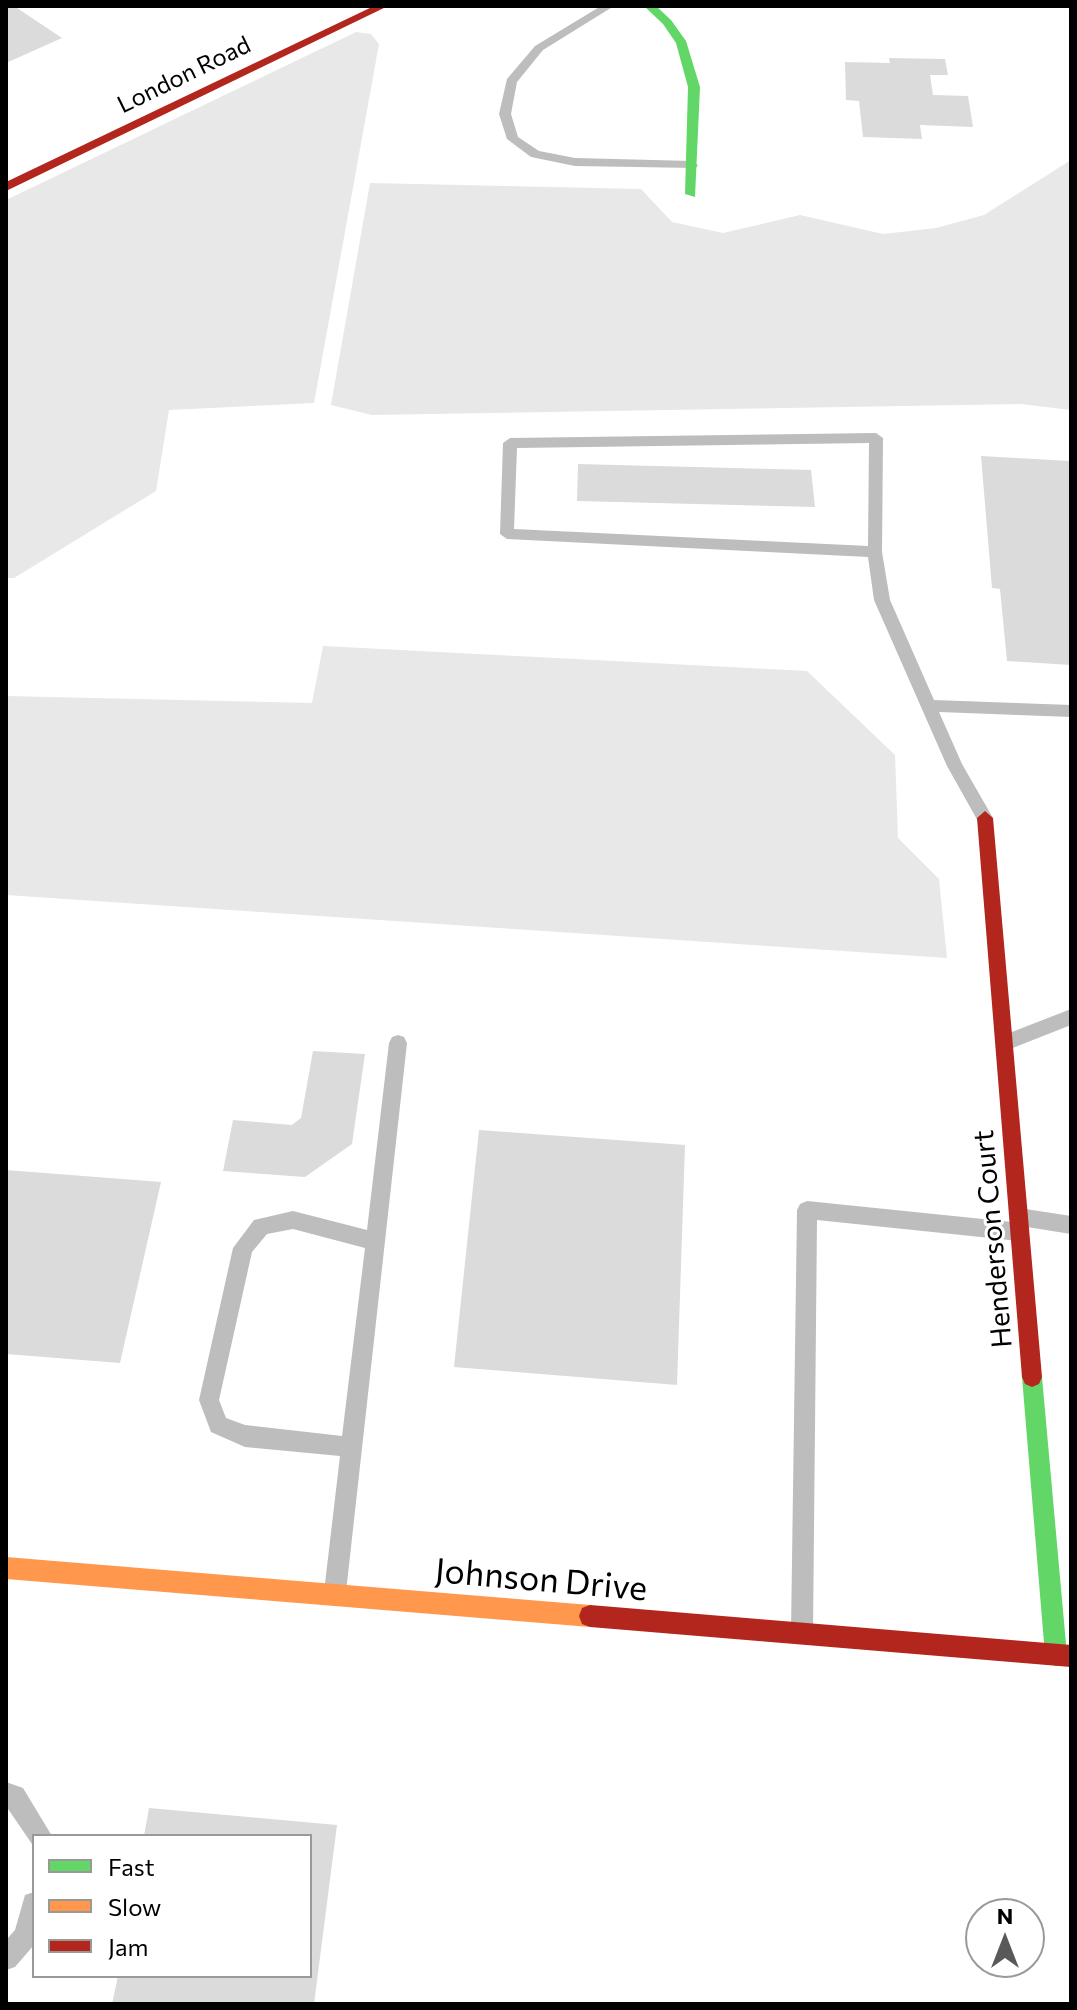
<!DOCTYPE html>
<style>
body{margin:0}
#map{position:relative;width:1077px;height:2010px;overflow:hidden;background:#fff;font-family:Commissioner,sans-serif}
canvas{display:block}
.frame{position:absolute;inset:0;border:8px solid #000;pointer-events:none}
.legend{position:absolute;left:32px;top:1834px;width:280px;height:144px;box-sizing:border-box;background:#fff;border:2px solid #999;margin:0;padding:10px 14px;list-style:none;font-size:24px;color:#000}
.legend li{display:flex;align-items:center;gap:16px;height:40px}
.legend b{width:40px;border:2px solid #999}
.north{position:absolute;left:965px;top:1898px;width:80px;height:80px;box-sizing:border-box;background:#fff;border:2px solid #999;border-radius:50%;rotate:0deg;font-size:22px;font-weight:700;line-height:32px;text-align:center;color:#000}
.north::after{content:'';display:block;margin:auto;width:28px;height:36px;background:#595959;clip-path:polygon(50% 0,100% 100%,50% 72%,0 100%)}
</style>
<div id="map">
<canvas width="1077" height="2010"></canvas>
<div class="frame"></div>
<ul class="legend">
<li><b style="height:10px;background:#63d668"></b>Fast</li>
<li><b style="height:10px;background:#ff974d"></b>Slow</li>
<li><b style="height:10px;background:#b3261e"></b>Jam</li>
</ul>
<div class="north">N</div>
</div>
<script>
const ctx = document.querySelector('canvas').getContext('2d');
ctx.lineJoin = 'round';
function paint(path, color) {
  ctx.fillStyle = color;
  ctx.fill(path, 'evenodd');
}
function poly(rows) {
  const path = new Path2D();
  for (const r of rows) {
    path.moveTo(r[0], r[1]);
    for (let i = 2; i < r.length; i += 2) path.lineTo(r[i], r[i + 1]);
  }
  return path;
}
function label(font, color, halo, rows, align = 'center') {
  ctx.font = font + ' Commissioner,sans-serif';
  ctx.lineWidth = 6;
  ctx.setLineDash([]);
  ctx.textBaseline = 'middle';
  ctx.strokeStyle = halo;
  ctx.fillStyle = color;
  for (const [text, x, y, turn = 0] of rows) {
    ctx.save();
    ctx.translate(x, y);
    ctx.rotate((+turn || 0) * Math.PI / 180);
    ctx.textAlign = isNaN(turn) ? turn : align;
    if (halo) ctx.strokeText(text, 0, 0);
    ctx.fillText(text, 0, 0);
    ctx.restore();
  }
}
paint(poly([
 [356,32,371,34,379,44,314,403,169,410,156,491,14,578,6,578,6,200],
 [1071,160,1071,410,1021,404,372,415,331,405,370,183,641,189,672,222,723,233,800,215,883,234,936,228,984,215],
 [323,646,807,671,895,755,898,838,939,879,947,958,6,895,6,696,312,703]
]), '#e8e8e8');
paint(poly([
 [6,6,14,6,62,38,6,63],
 [889,58,945,59,948,75,930,75,933,95,968,96,973,127,920,125,922,139,863,137,859,101,846,100,845,62,890,63],
 [981,456,1071,461,1071,665,1007,661,1000,589,992,588],
 [578,464,811,470,815,507,577,501],
 [313,1051,365,1054,352,1144,305,1177,223,1171,233,1120,292,1125,301,1118],
 [479,1130,685,1145,677,1385,454,1367],
 [6,1170,161,1182,120,1363,6,1354],
 [149,1808,337,1825,314,2004,112,2004,118,1976,310,1976,310,1836,144,1836]
]), '#dbdbdb');
paint(poly([
 [601,6,614,6,543,50,517,82,511,114,518,137,539,151,575,158,692,161,698,165,696,168,575,166,531,157,507,139,499,114,507,79,535,46,601,6],
 [876,433,883,438,882,552,890,600,934,700,1071,705,1071,717,939,712,962,764,993,818,985,825,979,823,947,766,874,600,868,557,507,539,500,534,503,443,510,438,876,433],
 [869,443,868,546,514,529,517,448,869,443],
 [1071,1009,1071,1025,1005,1051,999,1049,996,1043,999,1037,1071,1009],
 [398,1035,404,1037,407,1043,346,1592,343,1600,335,1603,327,1600,324,1592,340,1456,245,1447,211,1432,199,1400,233,1248,254,1220,293,1211,367,1230,389,1043,392,1037,398,1035],
 [293,1229,365,1248,342,1436,245,1425,226,1418,219,1400,252,1252,267,1234,293,1229],
 [807,1201,1012,1222,1009,1217,1012,1211,1019,1208,1071,1216,1071,1234,1027,1227,1029,1232,1026,1238,1019,1241,817,1220,813,1631,810,1639,802,1642,794,1639,791,1631,797,1210,800,1204,807,1201],
 [6,1782,23,1788,52,1836,34,1836,34,1845,32,1844,6,1806,6,1782],
 [34,1892,34,1945,15,1967,6,1970,6,1940,15,1930,25,1895,34,1892]
]), '#bdbdbd');
paint(poly([
 [644,6,656,6,671,20,686,41,700,87,695,197,685,194,688,87,676,43,663,24,644,6],
 [1032,1367,1039,1370,1042,1377,1067,1655,1064,1663,1056,1666,1048,1663,1045,1655,1022,1377,1025,1370,1032,1367]
]), '#63d668');
paint(poly([
 [6,1557,590,1605,598,1608,601,1616,598,1624,590,1627,6,1579,6,1557]
]), '#ff974d');
paint(poly([
 [374,6,388,6,6,191,6,182,374,6],
 [985,811,993,818,1042,1377,1039,1384,1032,1387,1025,1384,1022,1377,977,818,985,811],
 [590,1605,1071,1645,1071,1667,590,1627,582,1624,579,1616,582,1608,590,1605]
]), '#b3261e');
label('24px', '#000', '#fff', [
 ["London Road",184,75,-26]
]);
label('28px', '#000', '#fff', [
 ["Henderson Court",993,1239,-95]
]);
label('34px', '#000', '#fff', [
 ["Johnson Drive",541,1580,5]
]);
</script>
